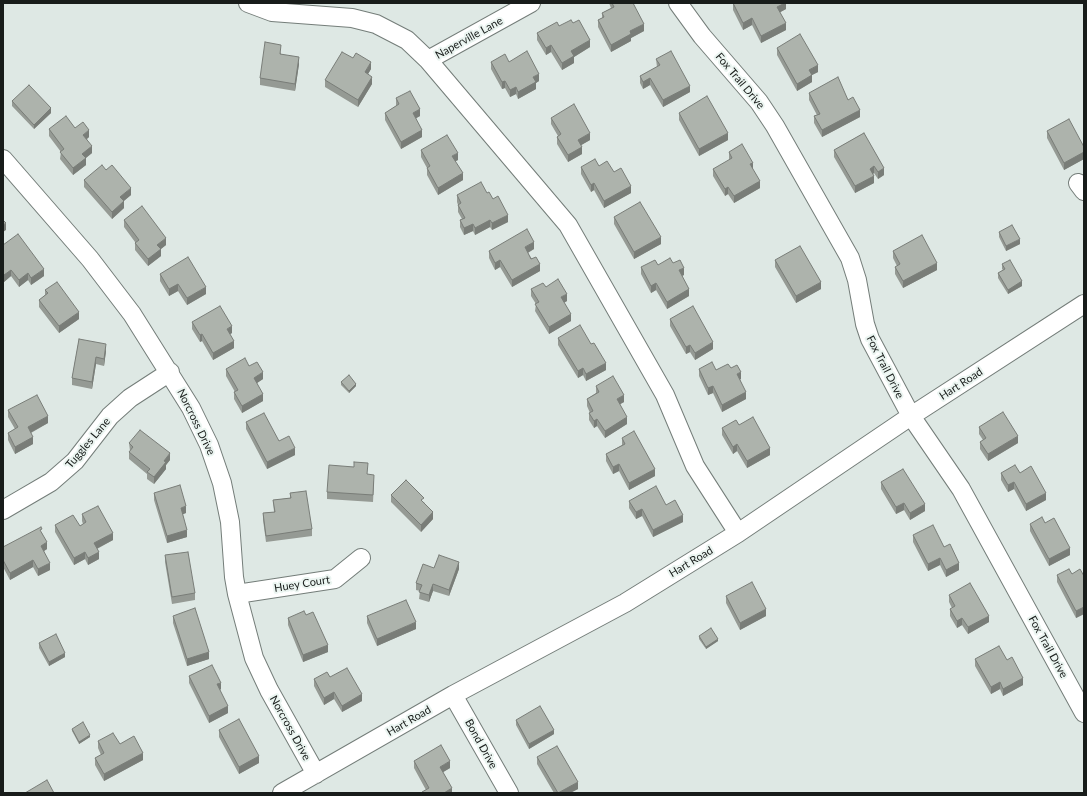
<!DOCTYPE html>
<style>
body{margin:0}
#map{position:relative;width:1087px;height:796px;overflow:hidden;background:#dee8e4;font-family:Lato,sans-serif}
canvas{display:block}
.frame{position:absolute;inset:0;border:4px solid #181c1a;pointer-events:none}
</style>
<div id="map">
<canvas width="1087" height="796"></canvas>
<div class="frame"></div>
</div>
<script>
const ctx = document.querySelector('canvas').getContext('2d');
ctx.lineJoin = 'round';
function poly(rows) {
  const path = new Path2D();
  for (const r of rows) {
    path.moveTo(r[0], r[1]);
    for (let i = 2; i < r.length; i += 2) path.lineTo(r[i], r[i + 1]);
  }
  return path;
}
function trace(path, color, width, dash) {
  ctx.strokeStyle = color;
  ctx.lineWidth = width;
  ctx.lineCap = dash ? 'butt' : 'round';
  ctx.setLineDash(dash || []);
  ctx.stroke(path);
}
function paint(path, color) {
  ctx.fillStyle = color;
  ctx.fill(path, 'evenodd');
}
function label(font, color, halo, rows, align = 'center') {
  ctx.font = font + ' Lato,sans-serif';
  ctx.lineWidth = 4;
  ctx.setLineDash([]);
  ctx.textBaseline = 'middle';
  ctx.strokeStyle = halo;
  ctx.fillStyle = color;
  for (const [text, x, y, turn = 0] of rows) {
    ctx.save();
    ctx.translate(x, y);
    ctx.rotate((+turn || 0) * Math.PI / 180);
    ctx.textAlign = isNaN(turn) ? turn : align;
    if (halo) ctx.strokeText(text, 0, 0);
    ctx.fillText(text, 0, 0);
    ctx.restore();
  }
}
const minor = poly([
 [248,3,272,12,352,18,376,24,407,40,428,60,568,225,665,395,695,466,738,533],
 [678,3,702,36,759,102,775,126,850,258,857,280,865,324,870,339,911,416,961,489,1084,713],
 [428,60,531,3],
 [3,159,90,259,132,314,191,408,209,445,222,483,230,522,234,577,237,594,254,658,269,690,316,774],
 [1078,183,1084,191],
 [3,510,51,482,75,461,110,416,130,398,170,372],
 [237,594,335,579,361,558],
 [453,695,509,793],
 [282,793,453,695,625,603,738,533,911,416,1084,304]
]);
trace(minor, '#747d79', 20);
trace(minor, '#fff', 18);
paint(poly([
 [609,3,633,3,644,31,631,38,631,41,611,52,598,27,598,20,602,18,602,13,611,8],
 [733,3,786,3,786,9,780,12,786,30,761,43,752,25,743,30,733,10],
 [573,23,590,47,574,57,574,63,562,70,551,52,546,55,537,40,537,33,559,26],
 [777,48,818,72,812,75,812,82,797,91,777,55],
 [281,52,281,54,299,64,295,91,260,85,260,78],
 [656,59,690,92,663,107,650,85,643,89,640,83,640,76,657,67],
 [491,62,509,62,539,81,536,83,536,89,518,99,516,94,510,97,505,88,502,89,491,69],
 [371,69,368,74,372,84,358,107,325,87,325,80],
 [809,93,848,100,860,117,822,137,814,123,814,116,817,115,809,100],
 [396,98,420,116,416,118,422,137,401,149,385,120,385,113,396,106],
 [12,101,51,113,34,129,12,106],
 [679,113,728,140,699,156,679,120],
 [551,118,590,140,581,145,582,154,568,162,557,144,557,137,558,136,551,124],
 [75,128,89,137,87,139,92,153,86,158,86,165,73,175,60,159,61,152,49,136,49,129],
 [1047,131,1084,147,1084,159,1064,170,1047,138],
 [864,133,884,175,878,179,874,173,873,174,874,183,855,193,834,157,834,150],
 [421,150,458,160,455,161,463,180,438,195,427,175,427,168,421,157],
 [729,152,753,170,760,188,734,203,728,194,725,196,713,176,713,169,730,160,729,159],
 [599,166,631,193,604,208,594,190,591,192,581,174,581,167],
 [106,170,131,195,124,201,124,208,112,219,84,187,84,180],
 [487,193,493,199,508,222,492,230,490,227,475,235,473,231,464,235,460,227,460,220,462,219,458,212,458,205,457,202,457,195],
 [614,217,661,244,634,259,614,224],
 [124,220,166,245,161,249,161,256,148,266,135,250,135,242,124,227],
 [999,232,1020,244,1006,251,999,237],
 [3,245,44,276,31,285,28,280,19,287,11,276,4,282,3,280],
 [534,249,528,253,540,271,512,287,500,267,495,270,489,258,489,251],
 [893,251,937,270,903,288,895,274,895,267,897,266,893,258],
 [775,260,821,289,796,303,775,267],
 [1002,264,1022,286,1008,294,998,278,998,273,1003,270,1002,269],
 [658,265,684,275,682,276,689,296,667,309,656,290,651,293,641,274,641,267],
 [160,274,206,294,187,305,178,291,169,296,160,281],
 [546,287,567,301,564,303,571,321,549,334,535,311,536,304,531,296,531,289],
 [45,290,79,319,59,333,39,307,39,300,45,295],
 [670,319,713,349,695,360,690,352,686,354,670,326],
 [192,322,232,333,230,334,234,348,213,360,202,341,200,342,192,329],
 [558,338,591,344,606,370,586,381,583,375,578,378,558,345],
 [79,339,106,351,104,366,96,364,92,389,72,385,72,378],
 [249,366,263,379,257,383,263,401,242,413,234,399,234,392,235,392,226,376,226,369],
 [731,368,741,379,740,379,746,399,722,412,713,393,708,395,699,376,699,369,716,370],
 [341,382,356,386,349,393,341,385],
 [596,386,624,402,620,404,627,424,605,438,597,426,594,428,589,420,589,413,590,413,587,406,587,399,596,393],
 [8,410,48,423,31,433,33,444,15,454,8,440,8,433,15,429,8,417],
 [246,422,279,441,295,455,267,469,246,429],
 [739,425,770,455,747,468,737,451,733,454,722,435,722,428],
 [979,427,1018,443,988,461,980,449,980,442,983,440,979,434],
 [622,438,655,476,629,490,619,471,613,474,606,461,606,454,622,445],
 [129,443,170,460,166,465,166,469,154,484,147,479,147,474,129,459,129,452,130,451],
 [1001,473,1020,473,1046,500,1026,511,1014,489,1008,492,1001,480],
 [367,474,374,482,373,502,327,499,327,492],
 [881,482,925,511,910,520,904,510,896,514,881,489],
 [154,493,186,513,182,514,187,537,167,543,154,500],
 [290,493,312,529,312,536,266,542,263,520,263,513,274,512,273,500,290,498],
 [391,495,424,502,433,519,421,532,391,502],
 [629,501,666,505,683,522,653,537,642,516,636,519,629,508],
 [82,514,113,540,97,549,99,559,88,565,85,559,74,565,55,532,55,525,80,526,83,524,82,521],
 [1030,524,1070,555,1049,566,1030,531],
 [42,533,47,549,44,551,50,570,38,576,33,567,10,580,3,567,3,547],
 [913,535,944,547,959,570,946,577,940,565,928,571,913,542],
 [165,555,195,593,195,600,172,604,165,562],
 [434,568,459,569,449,596,433,591,429,602,419,599,420,591,416,590,416,583],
 [1072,574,1084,576,1084,614,1076,618,1057,582,1057,575],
 [949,595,989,622,968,634,962,625,957,628,950,616,950,609,952,608,949,602],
 [726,596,766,616,740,630,726,603],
 [306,615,328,652,303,662,288,625,288,618],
 [173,616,209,659,187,666,173,623],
 [367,616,416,629,377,646,367,623],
 [699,636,718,641,706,649,699,639],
 [39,643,65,657,49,666,39,648],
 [975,659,1007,660,1023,685,1003,696,1000,689,991,694,975,666],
 [189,676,221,689,220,690,228,713,209,723,189,683],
 [330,677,362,701,342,712,334,699,324,705,314,686,314,679],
 [516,720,554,734,529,749,516,725],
 [72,729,90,737,79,744,72,731],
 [219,730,259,763,239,774,219,737],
 [98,741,143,760,104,781,95,765,95,758,101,755,98,748],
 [537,757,578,789,570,793,554,793,537,764],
 [414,761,450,768,443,772,452,793,422,793,422,792,426,790,414,768]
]), '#959a94');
paint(poly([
 [785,3,786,3,786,9,777,14,777,7],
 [752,18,752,25,743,30,743,23],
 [786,23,786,30,761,43,761,36],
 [644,24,644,31,631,38,631,41,611,52,611,45,630,31],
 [590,40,590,47,574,57,574,63,562,70,562,63,571,51],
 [551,45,551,52,546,55,546,48],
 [299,57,299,64,295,91,295,84],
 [371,62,371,69,365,79,365,72],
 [818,65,818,72,812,75,812,82,797,91,797,84,809,70],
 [539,74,539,81,536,83,536,89,518,99,518,92,533,77],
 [372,77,372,84,358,107,358,100],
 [650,78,650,85,643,89,643,82],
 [505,81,505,88,502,89,502,82],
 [690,86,690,92,663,107,663,100],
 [516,87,516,94,510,97,510,90],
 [51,108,51,113,34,129,34,125],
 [420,109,420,116,413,120,413,113],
 [860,110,860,117,822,137,822,130],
 [89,130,89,137,83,142,83,135],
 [422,130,422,137,401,149,401,142],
 [590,133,590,140,578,147,578,140],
 [728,133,728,140,699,156,699,149],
 [92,146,92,153,82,161,82,154],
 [582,147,582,154,568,162,568,155],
 [1084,152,1084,159,1064,170,1064,163],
 [458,153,458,160,452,163,452,156],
 [86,158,86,165,73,175,73,168],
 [753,163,753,170,750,164],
 [874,166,874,173,870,176,870,169],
 [884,168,884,175,878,179,878,172],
 [463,173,463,180,438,195,438,188],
 [874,176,874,183,855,193,855,186],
 [760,181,760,188,734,203,734,196],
 [594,183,594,190,591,192,591,185],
 [631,186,631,193,604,208,604,201],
 [728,187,728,194,725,196,725,189],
 [131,188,131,195,120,204,120,197],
 [124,201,124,208,112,219,112,212],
 [508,215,508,222,492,230,492,223],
 [490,220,490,227,475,235,475,228],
 [6,223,6,230,3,232,3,225],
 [473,224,473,231,464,235,464,228],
 [661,237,661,244,634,259,634,252],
 [166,238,166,245,157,252,157,245],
 [1020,239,1020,244,1006,251,1006,246],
 [534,242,534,249,525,254,525,247],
 [161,249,161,256,148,266,148,259],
 [500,260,500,267,495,270,495,263],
 [937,263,937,270,903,288,903,281],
 [540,264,540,271,512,287,512,280],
 [684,268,684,275,679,277,679,270],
 [44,269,44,276,31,285,31,278],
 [11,270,11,276,4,282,4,275],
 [28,273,28,280,19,287,19,280],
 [1022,281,1022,286,1008,294,1008,290],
 [821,282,821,289,796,303,796,296],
 [656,283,656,290,651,293,651,286],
 [178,284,178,291,169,296,169,289],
 [206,287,206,294,187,305,187,298],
 [689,289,689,296,667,309,667,302],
 [567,294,567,301,561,304,561,297],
 [79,312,79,319,59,333,59,326],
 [571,314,571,321,549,334,549,327],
 [232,326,232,333,227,336,227,329],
 [202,334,202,341,200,342,200,335],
 [234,341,234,348,213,360,213,353],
 [713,342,713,349,695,360,695,353],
 [106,344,106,351,104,366,104,359],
 [690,345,690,352,686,354,686,347],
 [96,357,96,364,92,389,92,382],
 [606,363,606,370,586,381,586,374],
 [583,368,583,375,578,378,578,371],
 [263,372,263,379,254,385,254,378],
 [741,372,741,379,737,381,737,374],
 [356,384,356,386,349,393,349,391],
 [713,386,713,393,708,395,708,388],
 [746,392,746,399,722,412,722,405],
 [263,394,263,401,242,413,242,406],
 [624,395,624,402,617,406,617,399],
 [48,416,48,423,28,434,28,427],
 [627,417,627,424,605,438,605,431],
 [597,419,597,426,594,428,594,421],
 [1018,436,1018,443,988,461,988,454],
 [33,437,33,444,15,454,15,447],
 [737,444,737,451,733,454,733,447],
 [295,448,295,455,267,469,267,462],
 [770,448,770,455,747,468,747,461],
 [170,453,170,460,166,465,166,469,154,484,154,477,164,461],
 [619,464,619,471,613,474,613,467],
 [655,469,655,476,629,490,629,483],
 [1014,482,1014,489,1008,492,1008,485],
 [1046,493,1046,500,1026,511,1026,504],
 [904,503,904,510,896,514,896,507],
 [925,504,925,511,910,520,910,513],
 [186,506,186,513,181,515,181,508],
 [642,509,642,516,636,519,636,512],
 [433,512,433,519,421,532,421,525],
 [683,515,683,522,653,537,653,530],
 [187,530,187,537,167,543,167,536],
 [113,533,113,540,94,550,94,543],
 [47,542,47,549,41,553,41,546],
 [1070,548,1070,555,1049,566,1049,559],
 [85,552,85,559,74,565,74,558],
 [99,552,99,559,88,565,88,558],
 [940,558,940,565,928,571,928,564],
 [33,560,33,567,10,580,10,573],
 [459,562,459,569,449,596,449,590],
 [50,563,50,570,38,576,38,569],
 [959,563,959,570,946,577,946,570],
 [433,584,433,591,429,602,429,595],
 [1084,607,1084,614,1076,618,1076,611],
 [766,609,766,616,740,630,740,623],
 [989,616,989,622,968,634,968,627],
 [962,618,962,625,957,628,957,621],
 [416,622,416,629,377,646,377,639],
 [718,639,718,641,706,649,706,647],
 [328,645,328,652,303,662,303,655],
 [209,652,209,659,187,666,187,659],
 [65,653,65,657,49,666,49,662],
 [1023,678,1023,685,1003,696,1003,689],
 [1000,682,1000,689,991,694,991,687],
 [221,683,221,689,217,691,217,684],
 [334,692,334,699,324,705,324,698],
 [362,694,362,701,342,712,342,706],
 [228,706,228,713,209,723,209,716],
 [554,730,554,734,529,749,529,744],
 [90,735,90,737,79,744,79,742],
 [143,753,143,760,104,781,104,774],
 [259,756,259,763,239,774,239,767],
 [450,761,450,768,440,774,440,767],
 [578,782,578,789,570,793,558,793],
 [452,788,452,793,444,793]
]), '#797d78');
const building = poly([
 [612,3,633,3,644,24,630,31,631,34,611,45,598,20,604,17,602,13,614,7,612,3],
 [733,3,785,3,777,7,786,23,761,36,752,18,743,23,733,3],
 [571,20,573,23,579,20,590,40,571,51,574,56,562,63,551,45,546,48,537,33,557,22,559,26,571,20],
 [800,34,818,65,809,70,812,75,797,84,777,48,800,34],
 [265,42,281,45,280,54,299,57,295,84,260,78,265,42],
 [527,51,539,74,533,77,536,82,518,92,516,87,510,90,505,81,502,82,491,62,505,54,509,62,527,51],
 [671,51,690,86,663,100,650,78,643,82,640,76,660,65,656,59,671,51],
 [342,52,353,58,356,53,371,62,365,72,372,77,358,100,325,80,342,52],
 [838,77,848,100,853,97,860,110,822,130,814,116,820,114,809,93,838,77],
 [29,85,51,108,34,125,12,101,29,85],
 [410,91,420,109,413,113,422,130,401,142,385,113,399,104,396,98,410,91],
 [707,96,728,133,699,149,679,113,707,96],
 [574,104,590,133,578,140,582,147,568,155,557,137,561,134,551,118,574,104],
 [66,116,75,128,83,122,89,130,83,135,92,146,82,154,86,158,73,168,60,152,64,149,49,129,66,116],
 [1069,119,1084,147,1084,152,1064,163,1047,131,1069,119],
 [864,133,884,168,878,172,874,166,870,169,874,176,855,186,834,150,864,133],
 [447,135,458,153,452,156,463,173,438,188,427,168,430,166,421,150,447,135],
 [742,144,753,163,750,164,760,181,734,196,728,187,725,189,713,169,732,158,729,152,742,144],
 [595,159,599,166,607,161,614,172,621,168,631,186,604,201,594,183,591,185,581,167,595,159],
 [102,165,106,170,112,165,131,188,120,197,124,201,112,212,84,180,102,165],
 [481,182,487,193,489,192,493,199,498,196,508,215,492,223,490,220,475,228,473,224,464,228,460,220,465,218,458,205,461,203,457,195,481,182],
 [640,202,661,237,634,252,614,217,640,202],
 [142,206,166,238,157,245,161,249,148,259,135,243,139,240,124,220,142,206],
 [3,220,6,223,3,225,3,220],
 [1012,225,1020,239,1006,246,999,232,1012,225],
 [527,229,534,242,525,247,531,259,536,257,540,264,512,280,500,260,495,263,489,251,527,229],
 [18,234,44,269,31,278,28,273,19,280,11,270,4,275,3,273,3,245,18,234],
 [922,235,937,263,903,281,895,267,900,264,893,251,922,235],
 [800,246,821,282,796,296,775,260,800,246],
 [188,257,206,287,187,298,178,284,169,289,160,274,188,257],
 [670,258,673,263,680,260,684,268,679,270,689,289,667,302,656,283,651,286,641,267,655,260,658,265,670,258],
 [1010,260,1022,281,1008,290,998,273,1005,269,1002,264,1010,260],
 [558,279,567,294,561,297,571,314,549,327,535,304,539,302,531,289,543,283,546,287,558,279],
 [57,282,79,312,59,326,39,300,48,293,45,290,57,282],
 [220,306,232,326,227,329,234,341,213,353,202,334,200,335,192,322,220,306],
 [693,306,713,342,695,353,690,345,686,347,670,319,693,306],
 [580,325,591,344,594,343,606,363,586,374,583,368,578,371,558,338,580,325],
 [79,339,106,344,104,359,96,357,92,382,72,378,79,339],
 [245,358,249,366,257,362,263,372,254,378,263,394,242,406,234,392,238,390,226,369,245,358],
 [712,362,716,370,728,364,731,368,737,365,741,372,737,374,746,392,722,405,713,386,708,388,699,369,712,362],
 [349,375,356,384,349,391,341,382,349,375],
 [613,376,624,395,617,399,627,417,605,431,597,419,594,421,589,413,593,411,587,399,599,392,596,386,613,376],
 [37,395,48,416,28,427,33,437,15,447,8,433,18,427,8,410,37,395],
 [1003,412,1018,436,988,454,980,442,986,438,979,427,1003,412],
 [264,413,279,441,289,436,295,448,267,462,246,422,264,413],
 [753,417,770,448,747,461,737,444,733,447,722,428,736,420,739,425,753,417],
 [140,430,170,453,164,461,166,462,154,477,147,472,150,469,129,452,133,447,129,443,140,430],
 [634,431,655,469,629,483,619,464,613,467,606,454,625,444,622,438,634,431],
 [354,462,368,463,367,474,374,475,373,495,327,492,329,465,354,467,354,462],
 [1015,465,1020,473,1031,466,1046,493,1026,504,1014,482,1008,485,1001,473,1015,465],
 [903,469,925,504,910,513,904,503,896,507,881,482,903,469],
 [406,480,424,498,421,500,433,512,421,525,391,495,406,480],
 [180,485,186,506,181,508,187,530,167,536,154,493,180,485],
 [656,486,666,505,675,500,683,515,653,530,642,509,636,512,629,501,656,486],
 [306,491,312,529,266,536,263,513,275,512,273,500,291,498,290,493,306,491],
 [98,506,113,533,94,543,99,552,88,558,85,552,74,558,55,525,73,515,80,526,86,522,82,514,98,506],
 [1042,517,1045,523,1054,518,1070,548,1049,559,1030,524,1042,517],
 [933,525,944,547,950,544,959,563,946,570,940,558,928,564,913,535,933,525],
 [41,527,42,529,40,530,47,542,41,546,50,563,38,569,33,560,10,573,3,560,3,547,41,527],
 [188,552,195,593,172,597,165,555,188,552],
 [439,555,459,562,449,590,433,584,429,595,419,592,422,585,416,583,423,564,434,568,439,555],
 [1069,569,1072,574,1080,569,1084,576,1084,607,1076,611,1057,575,1069,569],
 [752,582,766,609,740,623,726,596,752,582],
 [970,583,989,616,968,627,962,618,957,621,950,609,955,606,949,595,970,583],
 [406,600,416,622,377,639,367,616,406,600],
 [195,608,209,652,187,659,173,616,195,608],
 [304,611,306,615,313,612,328,645,303,655,288,618,304,611],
 [711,628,718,639,706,647,699,636,711,628],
 [56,634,65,653,49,662,39,643,56,634],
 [999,646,1007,660,1012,657,1023,678,1003,689,1000,682,991,687,975,659,999,646],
 [212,665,221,683,217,684,228,706,209,716,189,676,212,665],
 [347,668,362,694,342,706,334,692,324,698,314,679,327,672,330,677,347,668],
 [540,706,554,730,529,744,516,720,540,706],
 [239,719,259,756,239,767,219,730,239,719],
 [83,722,90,735,79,742,72,729,83,722],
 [113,733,120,744,134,736,143,753,104,774,95,758,104,753,98,741,113,733],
 [441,745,450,761,440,767,452,788,444,793,423,793,422,792,429,788,414,761,441,745],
 [557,746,578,782,558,793,537,757,557,746],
 [47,780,54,793,25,793,47,780]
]);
paint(building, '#adb3ac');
trace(building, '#797d78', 1);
label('11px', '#181c1a', '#ebf5f1', [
 ["Naperville Lane",469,38,-29],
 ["Fox Trail Drive",740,81,50],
 ["Fox Trail Drive",885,367,63],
 ["Hart Road",961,384,-33],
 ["Norcross Drive",196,422,64],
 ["Tuggles Lane",88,443,-50],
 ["Hart Road",691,562,-31],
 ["Huey Court",302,584,-9],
 ["Fox Trail Drive",1048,647,61],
 ["Hart Road",409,721,-30],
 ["Norcross Drive",290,728,61],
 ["Bond Drive",481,744,61]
]);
</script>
